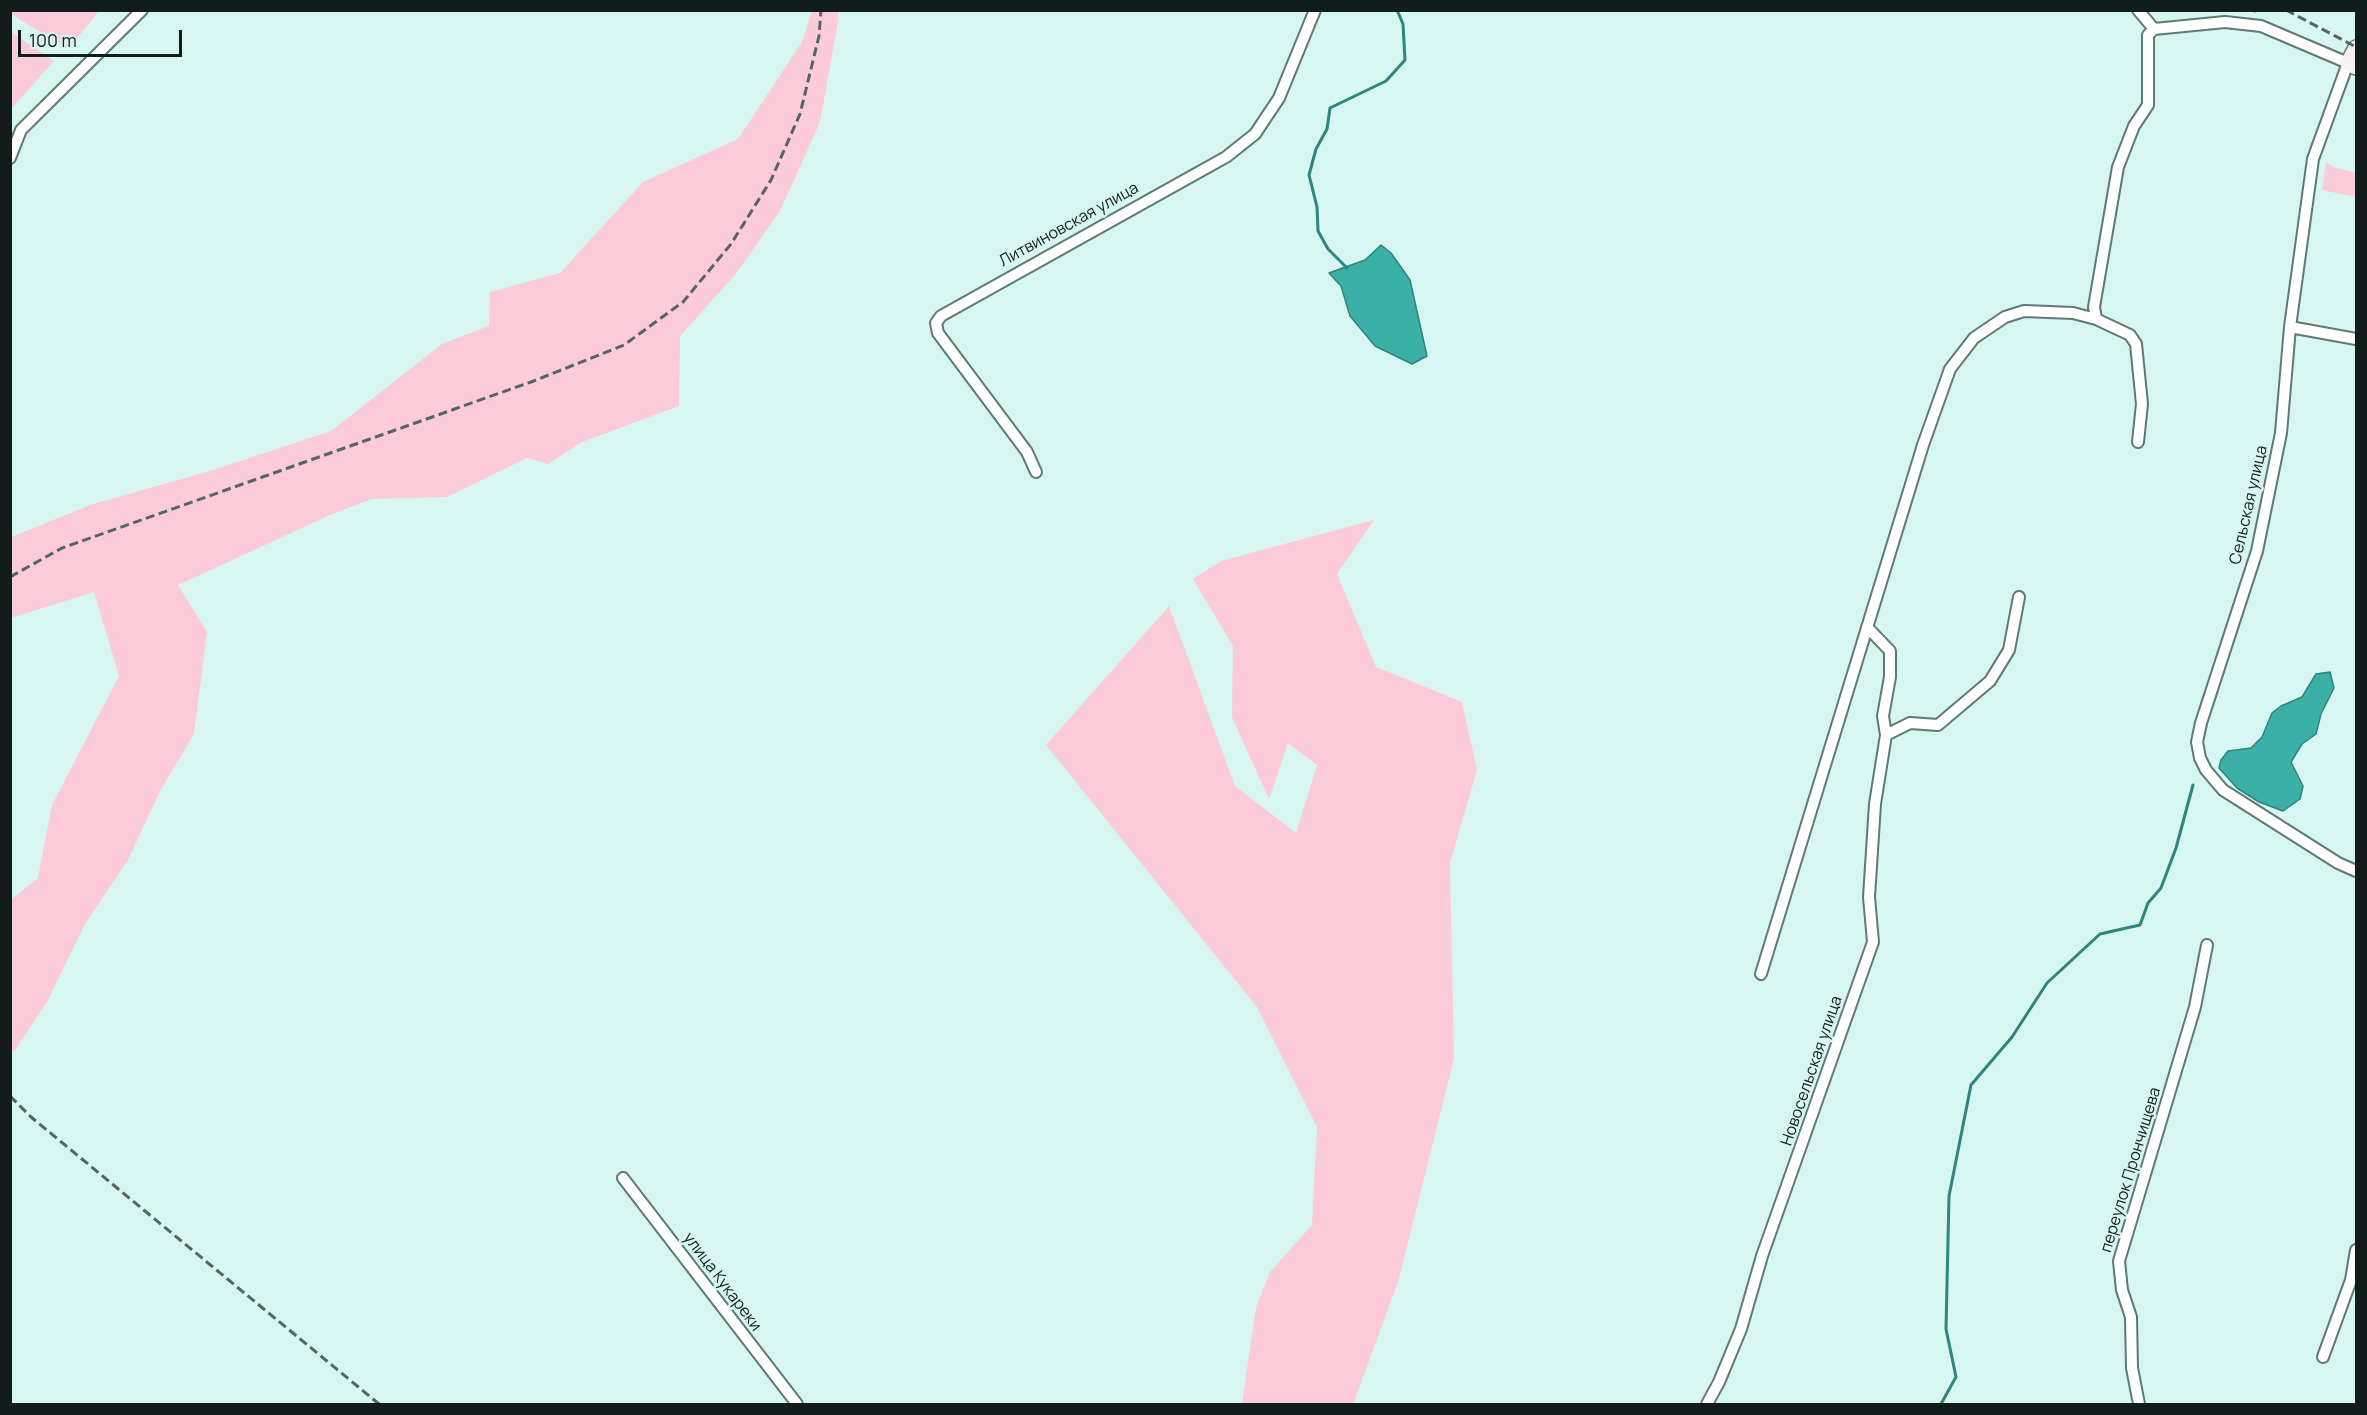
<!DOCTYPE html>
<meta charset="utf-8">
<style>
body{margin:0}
#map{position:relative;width:2367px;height:1415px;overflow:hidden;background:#d7f5f1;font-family:Manrope,sans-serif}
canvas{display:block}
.frame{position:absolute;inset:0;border:12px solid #121c1b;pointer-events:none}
.scale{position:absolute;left:18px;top:30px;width:164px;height:27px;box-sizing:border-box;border:3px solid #121c1b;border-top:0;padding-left:8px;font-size:18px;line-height:21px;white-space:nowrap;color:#121c1b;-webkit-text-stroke:4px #d7f5f1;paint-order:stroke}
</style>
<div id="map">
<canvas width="2367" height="1415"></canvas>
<div class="frame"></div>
<div class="scale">100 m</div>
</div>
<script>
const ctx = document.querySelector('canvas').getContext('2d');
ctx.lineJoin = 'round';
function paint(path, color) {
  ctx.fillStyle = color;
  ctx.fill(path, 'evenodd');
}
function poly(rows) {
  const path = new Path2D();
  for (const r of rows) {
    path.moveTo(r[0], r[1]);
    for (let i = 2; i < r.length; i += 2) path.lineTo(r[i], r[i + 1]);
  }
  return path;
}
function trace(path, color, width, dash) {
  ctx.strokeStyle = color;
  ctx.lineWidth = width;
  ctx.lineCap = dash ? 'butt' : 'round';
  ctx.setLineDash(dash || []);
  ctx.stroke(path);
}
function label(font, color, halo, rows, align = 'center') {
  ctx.font = font + ' Manrope,sans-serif';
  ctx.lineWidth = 5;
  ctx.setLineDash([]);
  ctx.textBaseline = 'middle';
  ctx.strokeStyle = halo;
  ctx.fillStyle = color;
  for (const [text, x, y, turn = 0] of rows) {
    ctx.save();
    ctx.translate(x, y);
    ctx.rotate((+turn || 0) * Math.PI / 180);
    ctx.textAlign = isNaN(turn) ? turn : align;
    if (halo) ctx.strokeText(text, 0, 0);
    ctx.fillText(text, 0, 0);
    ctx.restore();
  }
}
paint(poly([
 [10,11,11,10,99,11,68,49,11,14],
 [812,11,838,11,838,22,820,122,780,211,735,275,680,336,679,406,582,442,548,464,527,458,447,497,372,499,330,515,178,585,207,632,194,734,160,791,128,860,85,924,47,1002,14,1052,10,1049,11,900,38,878,52,805,119,676,94,592,11,618,11,537,93,504,210,471,331,431,442,344,489,326,490,292,560,273,643,182,738,139,802,42],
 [11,32,54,61,11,109,11,31],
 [2326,162,2333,167,2356,173,2356,197,2322,190],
 [1374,520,1337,574,1376,667,1462,702,1477,770,1450,863,1454,1059,1398,1282,1353,1404,1242,1404,1256,1308,1270,1272,1312,1225,1317,1127,1257,1007,1046,745,1169,606,1235,786,1296,833,1317,765,1288,743,1269,799,1232,717,1233,646,1193,579,1221,561]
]), '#fccbd9');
const water = poly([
 [1381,245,1391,253,1410,280,1427,356,1412,364,1375,346,1350,316,1341,286,1329,273,1365,260,1381,245],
 [2330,672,2334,688,2321,714,2316,734,2302,744,2291,762,2303,786,2300,799,2283,811,2259,802,2237,788,2219,768,2221,760,2228,751,2251,748,2262,737,2272,713,2281,706,2302,697,2316,674,2330,672]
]);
paint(water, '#3bb0a6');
trace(water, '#2f847c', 1.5);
trace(poly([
 [2254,10,2255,11],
 [1347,268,1328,249,1318,231,1317,207,1309,175,1316,149,1327,129,1330,108,1386,81,1405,60,1403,24,1397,10],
 [1941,1404,1956,1377,1946,1329,1949,1196,1971,1085,2012,1037,2047,983,2100,934,2140,925,2148,903,2161,888,2176,848,2193,785]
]), '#2f847c', 3);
const street = poly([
 [2138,10,2154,29,2225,22,2261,26,2348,63,2313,159,2290,327,2281,433,2257,551,2201,723,2197,742,2200,758,2206,770,2223,790,2338,863,2356,871],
 [10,158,21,130,142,10],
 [2290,327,2356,339],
 [2138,442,2142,404,2136,344,2130,335,2096,319,2094,307,2118,167,2134,126,2148,105,2148,35,2154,29],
 [1036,472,1027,452,938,333,936,323,941,316,1226,157,1255,134,1279,98,1315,10],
 [1867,627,1890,651,1890,677,1883,716,1886,735],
 [1761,974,1923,445,1950,369,1974,338,2005,317,2024,311,2073,313,2096,319],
 [623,1178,797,1404],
 [2323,1357,2351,1280,2356,1250],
 [1707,1404,1719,1382,1741,1329,1762,1256,1873,942,1869,897,1875,804,1886,735,1910,723,1938,725,1990,681,2009,650,2019,597],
 [2139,1404,2132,1368,2131,1317,2122,1290,2119,1261,2195,1007,2207,945]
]);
const secondary = poly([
 [2356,48,2348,63,2356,67]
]);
trace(street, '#5f7976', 14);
trace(secondary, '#5f7976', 18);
trace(street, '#fff', 10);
trace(secondary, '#f9f0f3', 15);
trace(poly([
 [2286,10,2356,47],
 [10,577,62,548,531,382,624,345,683,302,731,244,771,180,800,114,819,36,821,10],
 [10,1096,31,1117,379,1404]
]), '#546563', 3, [9, 4.5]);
label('16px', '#121c1b', '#d7f5f1', [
 ["Литвиновская улица",1069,225,-29],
 ["Сельская улица",2249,505,-77],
 ["Новосельская улица",1812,1071,-71],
 ["переулок Прончищева",2131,1170,-73],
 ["улица Кукареки",722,1282,53]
]);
</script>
